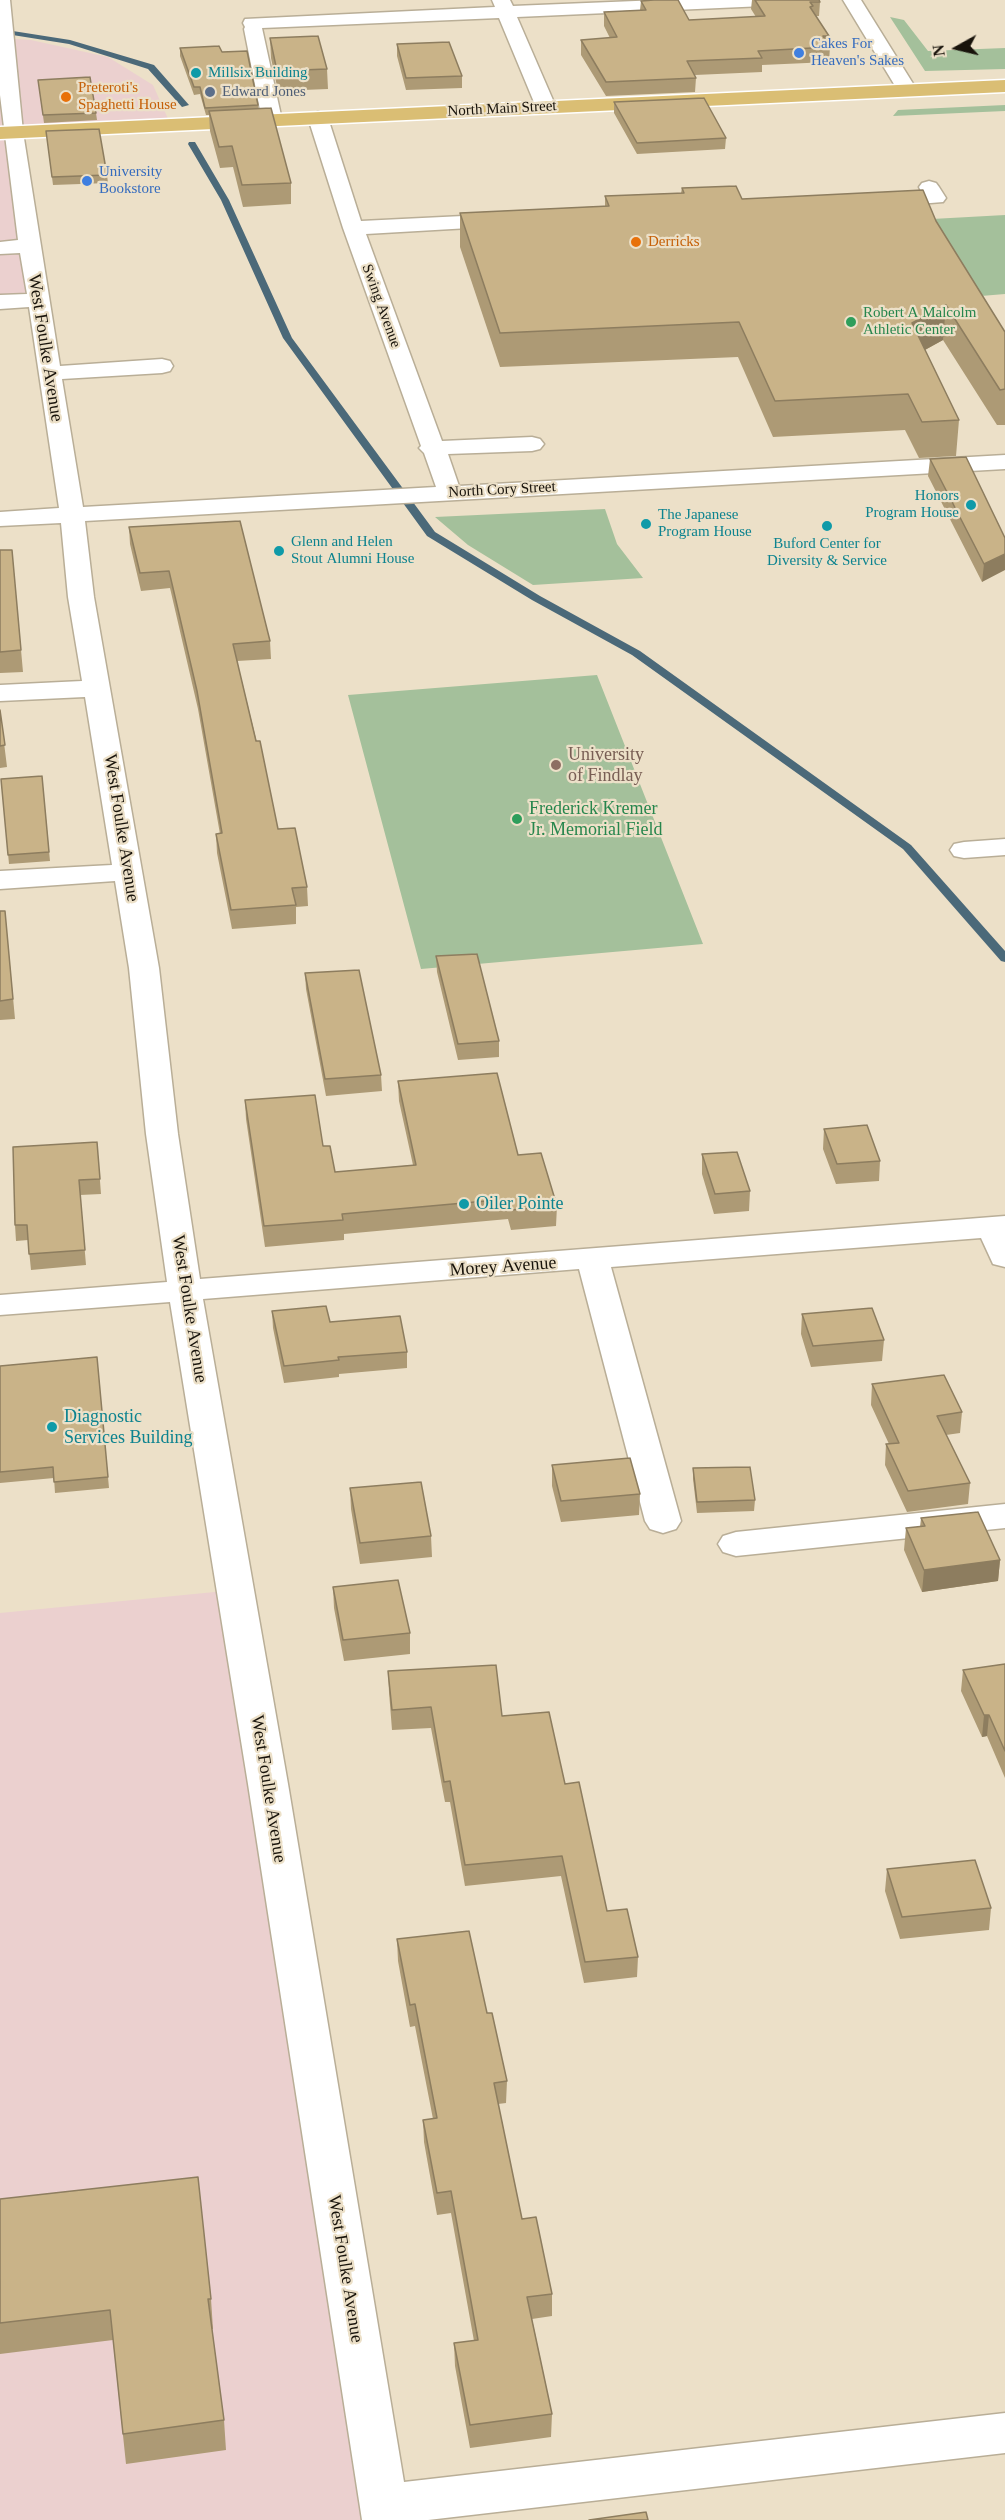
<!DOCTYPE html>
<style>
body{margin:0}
#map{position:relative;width:1005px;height:2520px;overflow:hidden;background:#ece0c8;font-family:Georgia,serif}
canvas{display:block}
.north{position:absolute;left:927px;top:18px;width:60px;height:60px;-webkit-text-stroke:4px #ece0c8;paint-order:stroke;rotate:262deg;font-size:16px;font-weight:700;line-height:24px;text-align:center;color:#18130b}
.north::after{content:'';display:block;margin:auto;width:21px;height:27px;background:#18130b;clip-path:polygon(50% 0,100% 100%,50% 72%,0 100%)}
</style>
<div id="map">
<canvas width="1005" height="2520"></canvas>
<div class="north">N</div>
</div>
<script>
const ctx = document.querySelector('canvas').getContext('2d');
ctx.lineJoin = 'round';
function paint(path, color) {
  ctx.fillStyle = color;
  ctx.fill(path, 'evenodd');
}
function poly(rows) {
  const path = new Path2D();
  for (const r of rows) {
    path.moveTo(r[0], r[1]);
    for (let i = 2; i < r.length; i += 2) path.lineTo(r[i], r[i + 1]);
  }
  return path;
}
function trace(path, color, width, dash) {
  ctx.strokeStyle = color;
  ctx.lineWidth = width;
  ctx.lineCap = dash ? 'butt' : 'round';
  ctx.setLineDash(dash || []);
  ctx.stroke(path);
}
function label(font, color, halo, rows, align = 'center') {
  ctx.font = font + ' Georgia,serif';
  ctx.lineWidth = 4.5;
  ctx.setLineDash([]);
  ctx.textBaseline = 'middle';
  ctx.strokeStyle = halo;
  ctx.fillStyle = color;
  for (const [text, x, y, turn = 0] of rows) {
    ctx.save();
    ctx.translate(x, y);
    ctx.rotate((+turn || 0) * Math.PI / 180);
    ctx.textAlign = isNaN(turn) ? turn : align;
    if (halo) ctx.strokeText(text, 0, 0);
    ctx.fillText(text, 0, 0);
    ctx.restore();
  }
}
paint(poly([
 [0,38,31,40,108,57,153,85,169,121,3,132,21,243,38,300,0,302],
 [235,1590,385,2520,0,2520,0,1613]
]), '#ebd0cf');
paint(poly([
 [890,17,904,20,928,51,1005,48,1005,69,925,71],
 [1005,105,1005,111,893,116,898,110],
 [1005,215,1005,294,981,296,932,219],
 [605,509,617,544,643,578,533,585,468,545,435,517],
 [597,675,703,944,421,969,348,695]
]), '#a4c09b');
paint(poly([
 [0,29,70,40,154,65,189,105,182,107,148,69,69,44,0,33,0,29],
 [189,142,195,142,229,200,292,338,435,532,540,596,640,651,911,845,1005,951,1005,962,1001,961,903,849,632,655,532,600,427,536,283,338,221,200,188,144,189,142]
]), '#4b6979');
const minor = poly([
 [0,0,10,0,23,132,60,366,162,359,170,361,173,366,170,371,162,373,62,379,83,507,436,487,424,453,419,448,421,446,343,228,308,118,311,114,318,112,325,114,328,118,361,221,504,214,511,216,514,220,511,224,504,226,366,234,442,441,532,437,540,439,544,444,540,449,532,451,448,454,459,486,1005,455,1005,469,85,521,94,597,159,968,178,1134,200,1279,1005,1216,1005,1267,993,1264,981,1238,611,1267,681,1521,676,1529,663,1533,650,1529,645,1521,579,1269,203,1299,288,1784,404,2482,1005,2413,1005,2453,428,2520,362,2520,248,1784,170,1302,0,1315,0,1295,167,1282,146,1134,129,968,115,881,0,889,0,871,112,865,85,697,0,701,0,685,82,681,68,597,61,523,0,526,0,512,59,508,29,307,0,309,0,295,27,294,20,253,0,254,0,242,18,240,0,95,0,0],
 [492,0,510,0,513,6,660,0,796,0,793,4,787,5,517,17,556,107,553,111,546,113,539,111,536,107,499,18,262,28,282,120,279,124,272,126,265,124,262,120,244,29,245,27,243,23,245,19,495,7,492,0],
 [843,0,861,0,917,90,914,94,900,94,843,0],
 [929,181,936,183,939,187,946,198,943,202,882,207,875,205,872,201,875,197,882,195,922,193,919,187,922,183,929,181],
 [1005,839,1005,855,964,858,954,856,950,850,954,844,964,842,1005,839],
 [1005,1504,1005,1528,736,1556,723,1552,718,1544,723,1536,736,1532,1005,1504]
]);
const major = poly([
 [1005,80,1005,92,0,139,0,127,1005,80]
]);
trace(minor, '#b9ae97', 3);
trace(major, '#fff', 3);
paint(minor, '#fff');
paint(major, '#dabe74');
paint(poly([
 [752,0,819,0,820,2,819,16,816,16,829,36,828,45,830,47,829,62,762,65,762,72,695,75,696,78,695,92,606,96,581,55,581,40,610,38,604,26,604,12,640,10,641,1,689,20,756,17,751,9],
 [270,38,327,69,328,89,278,91,271,58],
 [397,44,462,76,462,88,406,90,397,56],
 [180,48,222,52,258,105,258,108,291,183,291,204,243,207,233,167,220,168,210,131,209,115,206,115,200,94,194,95,180,56],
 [38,80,96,113,97,120,44,123],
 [614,102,726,138,725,149,637,154,614,113],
 [46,131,107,175,108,183,53,185],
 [682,188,742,199,936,221,1005,332,1005,425,997,425,943,340,925,350,959,420,956,456,919,458,905,430,773,437,738,357,500,367,460,247,460,213,605,206,605,196,681,193],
 [930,459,1005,538,982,582,928,476],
 [129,527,270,641,271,659,237,661,278,829,307,887,308,906,296,907,296,924,232,929,217,853,216,834,220,834,198,709,170,588,141,591,130,544],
 [0,550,12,550,23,672,0,673],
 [0,710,7,767,0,768],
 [42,776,50,861,9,864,1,779],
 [0,911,5,911,15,1019,0,1020],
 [436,956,499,1041,499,1057,458,1060,437,972],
 [305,973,381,1075,382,1091,326,1096,306,989],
 [398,1081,518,1155,557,1206,556,1226,511,1230,508,1219,344,1234,344,1240,265,1247,246,1119,245,1100,335,1172,413,1165,399,1101],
 [824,1129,880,1161,879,1181,836,1184,823,1149],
 [97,1142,101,1194,80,1195,86,1265,31,1270,28,1240,16,1241,15,1225],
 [702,1154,750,1191,749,1211,714,1214,702,1174],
 [272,1311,330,1322,407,1352,407,1368,339,1374,339,1377,284,1383,273,1328],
 [802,1314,884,1340,882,1361,811,1367,801,1334],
 [97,1357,109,1488,55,1493,54,1478,0,1483,0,1366],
 [872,1384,962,1412,960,1433,946,1435,970,1483,968,1504,907,1512,885,1465,886,1444,889,1444,871,1405],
 [552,1465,640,1494,639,1515,561,1522,552,1486],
 [693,1468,755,1500,754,1511,697,1513,693,1479],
 [350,1488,431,1536,432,1557,360,1564,351,1509],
 [921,1518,1000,1560,998,1581,922,1592,904,1550,906,1528,920,1527],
 [333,1587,410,1633,410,1654,344,1661,334,1608],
 [1005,1664,1005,1778,987,1736,982,1737,961,1691,963,1670],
 [388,1671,502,1716,565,1784,607,1911,638,1957,637,1977,584,1983,561,1876,465,1886,450,1802,445,1802,431,1728,392,1730,389,1692],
 [887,1869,991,1908,989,1930,900,1939,885,1891],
 [397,1939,487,2013,507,2081,506,2103,498,2104,522,2219,552,2294,552,2316,532,2319,552,2414,551,2437,470,2448,455,2366,454,2343,474,2341,451,2213,437,2215,424,2142,423,2120,433,2119,415,2026,410,2027,398,1961],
 [0,2199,211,2299,213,2329,212,2329,224,2420,226,2450,126,2464,113,2340,0,2354]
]), '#ad9a75');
paint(poly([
 [946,305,943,340,910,358,912,323],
 [1005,554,1005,570,982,582,984,564],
 [1000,1560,998,1581,922,1592,924,1570],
 [984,1715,989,1715,987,1736,982,1737]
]), '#8d7d5f');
const building = poly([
 [654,0,678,0,689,20,765,16,755,0,819,0,820,2,810,2,813,6,810,7,829,36,823,36,830,47,758,51,762,58,687,61,696,78,606,82,581,40,617,37,604,12,646,10,641,1,654,0],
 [318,36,327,69,277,71,270,38,318,36],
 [449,42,462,76,406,78,397,44,449,42],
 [219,46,222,52,247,51,258,105,205,108,200,87,194,87,180,48,219,46],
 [90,77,96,113,43,115,38,80,90,77],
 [704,98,726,138,637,143,614,102,704,98],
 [271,108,291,183,242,185,232,146,219,147,209,111,271,108],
 [99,129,107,175,52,177,46,131,99,129],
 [736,186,742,199,923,190,936,221,1005,332,1005,389,1000,390,946,305,912,323,959,420,922,422,908,394,775,401,739,322,500,333,460,213,609,206,605,196,684,193,682,188,736,186],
 [966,457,1005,538,1005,554,984,564,930,459,966,457],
 [240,521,270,641,233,644,256,741,260,741,278,829,295,828,307,887,292,888,296,905,231,910,216,834,222,833,197,691,169,571,140,573,129,527,240,521],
 [0,550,12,550,21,650,0,652,0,550],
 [0,710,5,745,0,746,0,710],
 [42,776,49,852,8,855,1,779,42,776],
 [0,911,5,911,13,999,0,1001,0,911],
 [477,954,499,1041,458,1044,436,956,477,954],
 [359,970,381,1075,325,1079,305,973,359,970],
 [497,1073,518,1155,541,1153,557,1206,511,1210,508,1199,342,1214,343,1220,264,1226,245,1100,315,1095,323,1146,330,1146,335,1172,416,1165,398,1081,497,1073],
 [867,1125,880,1161,837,1164,824,1129,867,1125],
 [97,1142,100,1179,79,1180,85,1250,29,1254,27,1225,15,1225,13,1147,97,1142],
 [737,1152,750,1191,715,1194,702,1154,737,1152],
 [326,1306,330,1322,400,1316,407,1352,338,1357,339,1360,284,1366,272,1311,326,1306],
 [872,1308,884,1340,813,1346,802,1314,872,1308],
 [97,1357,108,1477,54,1482,53,1467,0,1472,0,1366,97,1357],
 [944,1375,962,1412,937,1416,970,1483,908,1491,886,1444,899,1443,872,1384,944,1375],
 [630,1458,640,1494,561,1501,552,1465,630,1458],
 [750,1467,755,1500,697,1502,693,1468,750,1467],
 [421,1482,431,1536,360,1543,350,1488,421,1482],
 [978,1512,1000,1560,924,1570,906,1528,925,1526,921,1518,978,1512],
 [398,1580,410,1633,343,1640,333,1587,398,1580],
 [1005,1664,1005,1751,989,1715,984,1715,963,1670,1005,1664],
 [496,1665,502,1716,549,1712,565,1784,579,1782,607,1911,627,1909,638,1957,585,1962,562,1856,465,1865,450,1781,444,1782,431,1707,392,1710,388,1671,496,1665],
 [975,1860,991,1908,902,1917,887,1869,975,1860],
 [469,1931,487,2013,492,2013,507,2081,494,2083,522,2219,536,2217,552,2294,527,2297,552,2414,470,2425,454,2343,478,2340,451,2191,437,2193,423,2120,437,2118,415,2004,410,2005,397,1939,469,1931],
 [198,2177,211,2299,208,2299,224,2420,123,2434,110,2310,0,2323,0,2199,198,2177],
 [646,2512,648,2520,589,2520,646,2512]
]);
paint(building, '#c9b388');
trace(building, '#8d7d5f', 1.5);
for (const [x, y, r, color] of [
 [799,53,6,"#3f7fe0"],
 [196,73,6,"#0f9aa8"],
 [210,92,6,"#5c6f8a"],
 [66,97,6,"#e8710a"],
 [87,181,6,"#3f7fe0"],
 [636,242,6,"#e8710a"],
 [851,322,6,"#2e9e5b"],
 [971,505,6,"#0f9aa8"],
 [646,524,6,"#0f9aa8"],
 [827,526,6,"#0f9aa8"],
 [279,551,6,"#0f9aa8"],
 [556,765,6,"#8d6e63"],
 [517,819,6,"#2e9e5b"],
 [464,1204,6,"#0f9aa8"],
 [52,1427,6,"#0f9aa8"]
]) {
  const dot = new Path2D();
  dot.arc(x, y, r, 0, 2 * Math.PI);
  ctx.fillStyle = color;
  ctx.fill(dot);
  trace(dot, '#ece0c8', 2);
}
label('15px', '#366cbe', '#ece0c8', [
 ["Cakes For",811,44],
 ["Heaven's Sakes",811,61],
 ["University",99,172],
 ["Bookstore",99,189]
], 'left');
label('15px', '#0d838f', '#ece0c8', [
 ["Millsix Building",208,73],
 ["Honors",959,496,"right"],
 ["Program House",959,513,"right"],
 ["The Japanese",658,515],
 ["Program House",658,532],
 ["Glenn and Helen",291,542],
 ["Stout Alumni House",291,559],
 ["Buford Center for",827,544,"center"],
 ["Diversity & Service",827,561,"center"]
], 'left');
label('15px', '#c56008', '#ece0c8', [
 ["Preteroti's",78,88],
 ["Spaghetti House",78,105],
 ["Derricks",648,242]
], 'left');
label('15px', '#4e5e75', '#ece0c8', [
 ["Edward Jones",222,92]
], 'left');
label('15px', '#18130b', '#ece0c8', [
 ["North Main Street",502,109,-3],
 ["Swing Avenue",381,306,70],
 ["North Cory Street",502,490,-3]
]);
label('15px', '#27864d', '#ece0c8', [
 ["Robert A Malcolm",863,313],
 ["Athletic Center",863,330]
], 'left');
label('18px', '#18130b', '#ece0c8', [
 ["West Foulke Avenue",45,348,81],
 ["West Foulke Avenue",121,828,81],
 ["Morey Avenue",503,1267,-4],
 ["West Foulke Avenue",189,1309,81],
 ["West Foulke Avenue",268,1789,81],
 ["West Foulke Avenue",345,2269,81]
]);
label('18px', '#785e54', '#ece0c8', [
 ["University",568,755],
 ["of Findlay",568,776]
], 'left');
label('18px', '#27864d', '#ece0c8', [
 ["Frederick Kremer",529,809],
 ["Jr. Memorial Field",529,830]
], 'left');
label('18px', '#0d838f', '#ece0c8', [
 ["Oiler Pointe",476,1204],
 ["Diagnostic",64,1417],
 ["Services Building",64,1438]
], 'left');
</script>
